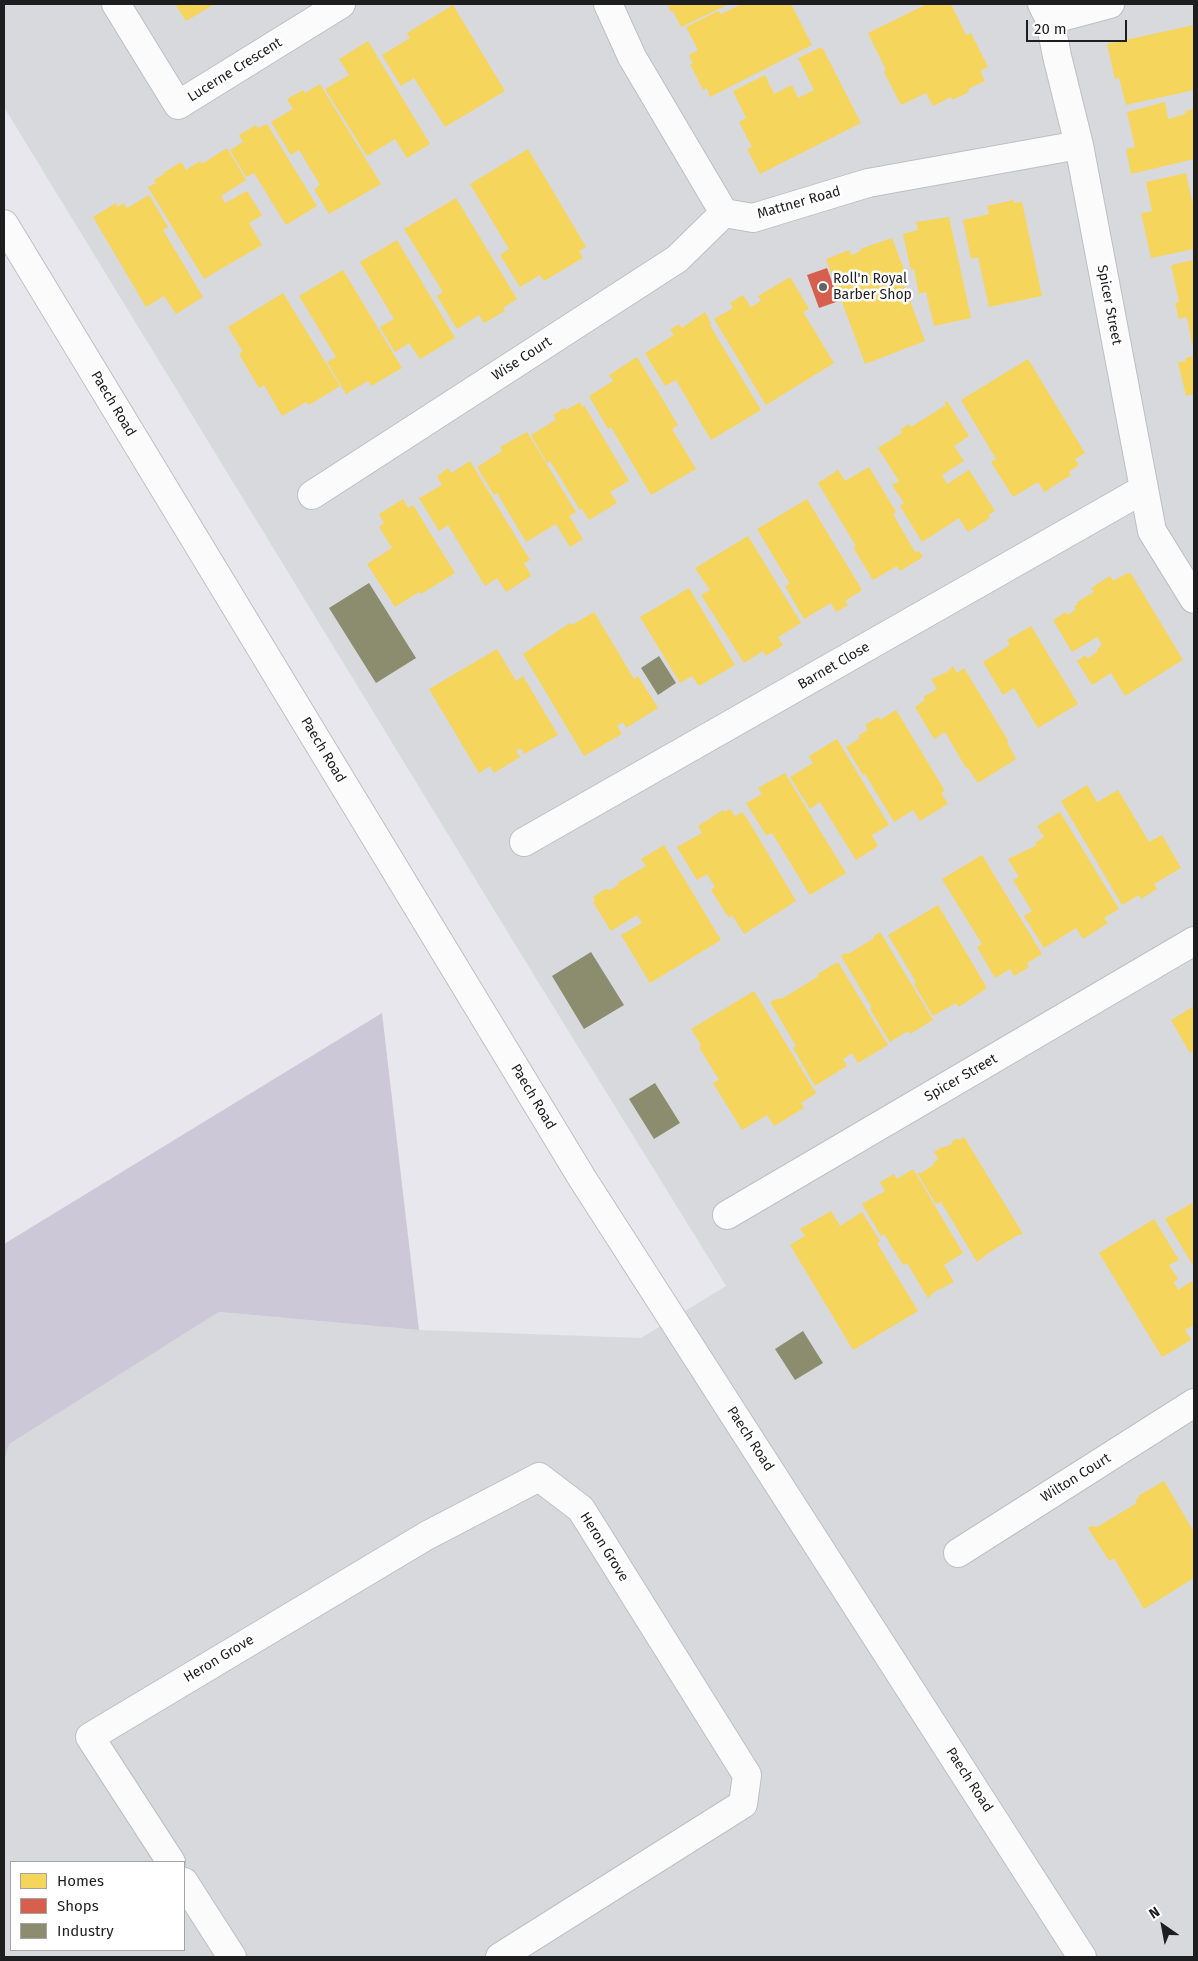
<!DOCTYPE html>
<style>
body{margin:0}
#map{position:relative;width:1198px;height:1961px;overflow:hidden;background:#e7e7ed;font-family:"Fira Sans",sans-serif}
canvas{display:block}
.frame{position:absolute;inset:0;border:5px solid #1e1e1e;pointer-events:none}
.legend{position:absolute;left:10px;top:1861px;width:175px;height:90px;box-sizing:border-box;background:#fff;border:1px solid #a5a5a5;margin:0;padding:6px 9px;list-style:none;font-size:15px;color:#1e1e1e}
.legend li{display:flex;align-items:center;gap:10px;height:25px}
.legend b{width:25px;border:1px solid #a5a5a5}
.north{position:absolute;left:1138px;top:1901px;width:50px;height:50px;-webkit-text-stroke:4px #fff;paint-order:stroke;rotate:327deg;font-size:14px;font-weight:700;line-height:20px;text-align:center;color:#1e1e1e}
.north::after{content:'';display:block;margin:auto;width:18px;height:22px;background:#1e1e1e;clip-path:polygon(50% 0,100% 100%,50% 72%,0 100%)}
.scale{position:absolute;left:1026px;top:20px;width:101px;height:22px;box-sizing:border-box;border:2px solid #1e1e1e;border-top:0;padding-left:6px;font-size:15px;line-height:18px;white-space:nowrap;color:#1e1e1e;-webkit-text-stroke:4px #fff;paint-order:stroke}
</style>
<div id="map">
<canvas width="1198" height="1961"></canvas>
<div class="frame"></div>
<ul class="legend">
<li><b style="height:14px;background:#f6d55c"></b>Homes</li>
<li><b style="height:14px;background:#d6604d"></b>Shops</li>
<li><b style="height:14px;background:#8c8c6e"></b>Industry</li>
</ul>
<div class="north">N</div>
<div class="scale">20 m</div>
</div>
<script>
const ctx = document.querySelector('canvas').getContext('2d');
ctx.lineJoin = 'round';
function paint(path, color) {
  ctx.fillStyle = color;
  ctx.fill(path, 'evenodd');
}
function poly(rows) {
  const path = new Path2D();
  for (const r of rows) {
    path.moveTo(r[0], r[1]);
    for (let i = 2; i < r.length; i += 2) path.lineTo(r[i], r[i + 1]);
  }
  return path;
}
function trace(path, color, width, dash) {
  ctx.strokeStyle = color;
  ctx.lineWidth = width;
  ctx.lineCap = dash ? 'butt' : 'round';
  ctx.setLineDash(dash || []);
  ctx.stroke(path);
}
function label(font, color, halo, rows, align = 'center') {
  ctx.font = font + ' "Fira Sans",sans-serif';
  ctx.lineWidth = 5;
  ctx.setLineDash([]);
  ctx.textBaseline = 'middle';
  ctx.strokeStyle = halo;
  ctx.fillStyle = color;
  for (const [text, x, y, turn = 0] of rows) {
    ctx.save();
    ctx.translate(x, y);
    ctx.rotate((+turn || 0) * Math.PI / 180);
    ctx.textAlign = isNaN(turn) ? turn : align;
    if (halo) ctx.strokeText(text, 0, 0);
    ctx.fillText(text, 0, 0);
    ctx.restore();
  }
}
paint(poly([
 [4,4,1194,4,1194,1957,4,1957,4,1459,8,1444,219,1312,419,1330,641,1338,726,1286,540,985,4,107],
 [11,1862,184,1862,184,1950,11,1950]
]), '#d8d9dc');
paint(poly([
 [382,1013,419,1330,219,1312,9,1444,4,1461,4,1244]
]), '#cdc8d7');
paint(poly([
 [175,4,215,4,186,21],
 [667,4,729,4,681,27,673,11,671,12],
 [742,4,791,4,812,45,710,97,707,88,703,90,690,64,693,63,689,55,698,50,686,27,718,11,721,14],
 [927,4,951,4,966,35,971,33,988,67,980,71,985,81,968,89,969,92,952,100,951,97,933,106,926,93,901,105,884,72,886,70,868,33],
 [453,5,505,91,445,127,414,78,401,86,382,55,410,38,407,33],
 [1194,25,1194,90,1126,105,1119,78,1115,79,1107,44],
 [368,41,430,144,407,158,395,139,367,156,325,89,349,75,339,59],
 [822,47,861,123,760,174,747,149,752,147,739,122,746,118,733,91,765,75,774,94,792,85,798,98,814,90,798,58],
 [320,84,381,184,329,214,314,189,320,185,299,150,291,155,271,122,293,109,287,99,303,90,305,93],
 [1165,102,1168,119,1186,114,1185,111,1194,109,1194,159,1131,174,1126,149,1135,147,1127,112],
 [267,124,317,206,286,225,254,173,246,177,230,150,243,142,239,135,256,125,258,128],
 [227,148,246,180,221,196,225,203,247,191,262,215,249,223,262,245,204,279,148,187,156,183,154,180,164,174,163,173,181,162,186,170,200,161,202,164],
 [528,149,586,247,579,251,583,258,544,281,540,275,520,287,500,255,509,249,470,184],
 [1186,173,1192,201,1194,201,1194,249,1151,258,1141,213,1152,211,1146,182],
 [149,195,168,227,163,230,203,297,176,314,164,296,146,307,93,217,116,203,118,207,124,203,127,208],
 [456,198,517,299,503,308,505,311,484,323,479,315,457,329,437,296,443,292,404,229],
 [1014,200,1014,203,1022,202,1042,296,989,307,978,257,971,259,963,220,989,214,987,206],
 [949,217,971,318,934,326,926,292,919,294,914,269,911,270,903,234,918,230,916,222],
 [892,238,905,272,900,274,925,341,865,364,826,259,849,250,851,255,861,251,860,249],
 [397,240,455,338,420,359,409,343,395,352,380,327,394,319,360,262],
 [1194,260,1194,344,1192,344,1187,317,1179,319,1175,303,1179,302,1171,265],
 [343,270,402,368,371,386,368,381,346,394,327,362,336,357,299,296],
 [790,277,809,309,803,312,834,363,766,405,714,319,733,308,730,303,743,295,751,307,761,301,758,296],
 [283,293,340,386,309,405,306,402,282,416,264,385,259,388,239,354,243,352,228,327],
 [705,312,711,323,709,324,761,410,711,440,676,380,665,386,645,353,674,335,670,330,679,324,682,328],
 [1194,356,1194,398,1193,398,1193,394,1186,396,1178,362,1186,361,1185,358],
 [637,357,678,425,672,429,696,469,651,495,611,427,608,429,589,396,613,381,609,375],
 [1028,359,1085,453,1075,459,1079,465,1069,472,1071,475,1044,492,1038,482,1013,497,991,462,996,459,961,400],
 [947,401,969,436,954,446,964,461,942,475,947,484,969,470,995,511,988,515,990,518,968,532,959,518,922,542,900,506,904,503,892,485,899,481,878,448,902,433,900,430,909,424,911,427,946,405,944,403],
 [580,402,582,407,584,405,629,481,610,492,617,503,589,520,582,509,580,510,550,461,547,463,531,435,556,420,553,415,564,408,566,410],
 [527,432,576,512,569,516,583,539,570,547,556,524,526,542,497,493,494,495,477,467,502,451,500,447],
 [470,461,530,560,524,563,531,576,506,592,497,578,485,586,448,525,439,531,419,498,442,485,437,476,448,468,451,473],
 [869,467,896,512,893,514,915,552,919,551,923,557,900,571,897,566,873,580,853,547,856,546,818,483,838,470,845,481],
 [403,499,408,508,413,505,455,573,421,594,419,592,395,607,367,564,392,548,379,527,384,523,379,514],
 [807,499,862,590,845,601,848,605,836,612,831,603,804,619,785,586,790,584,757,529],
 [748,536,801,623,778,637,783,645,766,656,763,651,744,663,701,595,710,590,695,568],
 [1130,572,1183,660,1125,696,1111,673,1092,685,1077,661,1086,655,1087,659,1098,651,1097,649,1102,645,1097,637,1072,652,1053,620,1066,612,1068,615,1076,609,1074,607,1078,604,1077,602,1094,592,1091,588,1110,576,1113,581],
 [689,588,735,665,699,686,692,676,680,683,640,617],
 [594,612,634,679,638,676,658,708,626,728,623,722,617,726,622,734,584,756,523,654,570,623,572,625],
 [1031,626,1078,704,1038,728,1014,688,1003,695,983,662,1010,645,1007,640],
 [497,649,516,681,523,676,558,735,524,754,520,748,516,751,520,757,494,773,490,766,479,773,429,689],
 [953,666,957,673,964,668,1009,742,1007,742,1016,759,978,783,967,767,966,768,945,732,934,739,915,707,925,700,923,697,937,689,931,679,947,672],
 [896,710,945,791,941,793,948,804,920,821,913,810,894,822,865,774,863,775,846,747,860,738,859,735,868,730,865,725,878,717,880,720],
 [837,739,889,825,872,835,878,846,856,860,820,802,810,809,790,777,813,763,809,756],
 [785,773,846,873,810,895,772,833,766,835,746,803,762,794,758,788],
 [1087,785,1097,802,1118,790,1149,842,1162,835,1181,868,1154,884,1157,889,1141,899,1139,895,1122,905,1061,801],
 [730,809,735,816,742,812,748,820,796,901,744,934,732,915,729,918,711,890,715,887,707,874,697,880,677,847,702,833,698,826,723,810,724,812],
 [1060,812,1119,909,1104,918,1108,923,1083,939,1076,928,1044,948,1024,916,1032,911,1013,880,1019,877,1008,859,1037,845,1035,843,1044,837,1037,826],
 [664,845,721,940,650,983,621,935,642,923,637,915,611,931,593,902,595,901,593,897,605,889,610,890,617,886,619,882,646,866,641,859],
 [982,855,1042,954,1027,963,1029,967,1014,976,1010,969,995,978,977,947,982,944,942,879],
 [938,905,987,988,959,1007,956,1003,933,1016,914,984,916,982,888,935],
 [880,932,933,1020,910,1034,908,1031,890,1042,870,1009,872,1008,841,956,845,953,848,954,873,939,874,936],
 [838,962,888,1045,858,1063,852,1053,843,1059,847,1066,815,1086,793,1048,796,1046,770,1002,776,999,783,998,819,976,817,974],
 [754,991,816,1093,801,1103,804,1108,774,1126,767,1115,742,1130,713,1083,719,1080,699,1047,701,1045,691,1029],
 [1194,1006,1194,1051,1190,1053,1171,1020],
 [964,1137,1023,1234,1018,1235,990,1252,977,1262,941,1202,936,1204,917,1173,921,1173,932,1166,934,1162,938,1159,934,1152,942,1147,945,1147,952,1144,952,1141,956,1139,960,1140],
 [913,1169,963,1253,944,1265,954,1282,934,1292,928,1298,907,1263,903,1265,884,1234,881,1236,862,1204,885,1191,880,1182,894,1174,897,1179],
 [1192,1203,1194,1208,1194,1267,1165,1219],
 [831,1211,840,1226,862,1212,880,1241,877,1243,918,1311,853,1350,790,1245,805,1236,800,1229],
 [1154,1219,1179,1260,1169,1265,1178,1279,1174,1282,1178,1290,1192,1281,1194,1285,1194,1325,1185,1330,1191,1340,1162,1357,1099,1253],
 [1164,1481,1194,1532,1194,1578,1144,1609,1114,1558,1109,1561,1088,1528,1091,1526,1097,1527,1137,1503,1135,1500,1139,1498,1138,1496]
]), '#f6d55c');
paint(poly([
 [827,268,839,301,819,308,807,275]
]), '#d6604d');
paint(poly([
 [369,583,416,658,376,683,329,608],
 [659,656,676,683,658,695,641,668],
 [591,952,624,1005,584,1029,552,976],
 [655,1083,680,1123,654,1139,629,1099],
 [803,1331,823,1363,795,1380,775,1349]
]), '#8c8c6e');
const street = poly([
 [116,4,178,105,341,4],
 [608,4,632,57,724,213],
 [1042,4,1050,20,1057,56,1079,145,1152,531,1194,599],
 [1050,20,1110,4],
 [724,213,753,218,868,183,1079,145],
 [4,224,582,1178,1082,1957],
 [312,495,677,259,724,213],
 [524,842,1144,489],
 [727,1215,1194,941],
 [958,1553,1194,1403],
 [171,1862,90,1737,426,1536,539,1477,581,1509,747,1775,743,1804,500,1957],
 [184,1882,232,1957]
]);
trace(street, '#bfbfc2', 30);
trace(street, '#fbfbfc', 28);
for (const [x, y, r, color] of [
 [823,287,5,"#646466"]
]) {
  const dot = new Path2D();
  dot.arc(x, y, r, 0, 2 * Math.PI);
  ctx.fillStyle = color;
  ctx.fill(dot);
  trace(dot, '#fff', 2);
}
label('14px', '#1e1e1e', '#fff', [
 ["Lucerne Crescent",235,70,-32],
 ["Mattner Road",799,203,-16],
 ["Spicer Street",1109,305,79],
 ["Wise Court",522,359,-33],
 ["Paech Road",113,404,59],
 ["Barnet Close",834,666,-30],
 ["Paech Road",323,750,59],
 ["Spicer Street",961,1078,-30],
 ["Paech Road",533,1097,59],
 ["Paech Road",750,1439,57],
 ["Wilton Court",1076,1478,-32],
 ["Heron Grove",604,1547,58],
 ["Heron Grove",219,1659,-31],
 ["Paech Road",969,1780,57]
]);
label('14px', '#1e1e1e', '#fff', [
 ["Roll'n Royal",833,279],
 ["Barber Shop",833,295]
], 'left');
</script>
